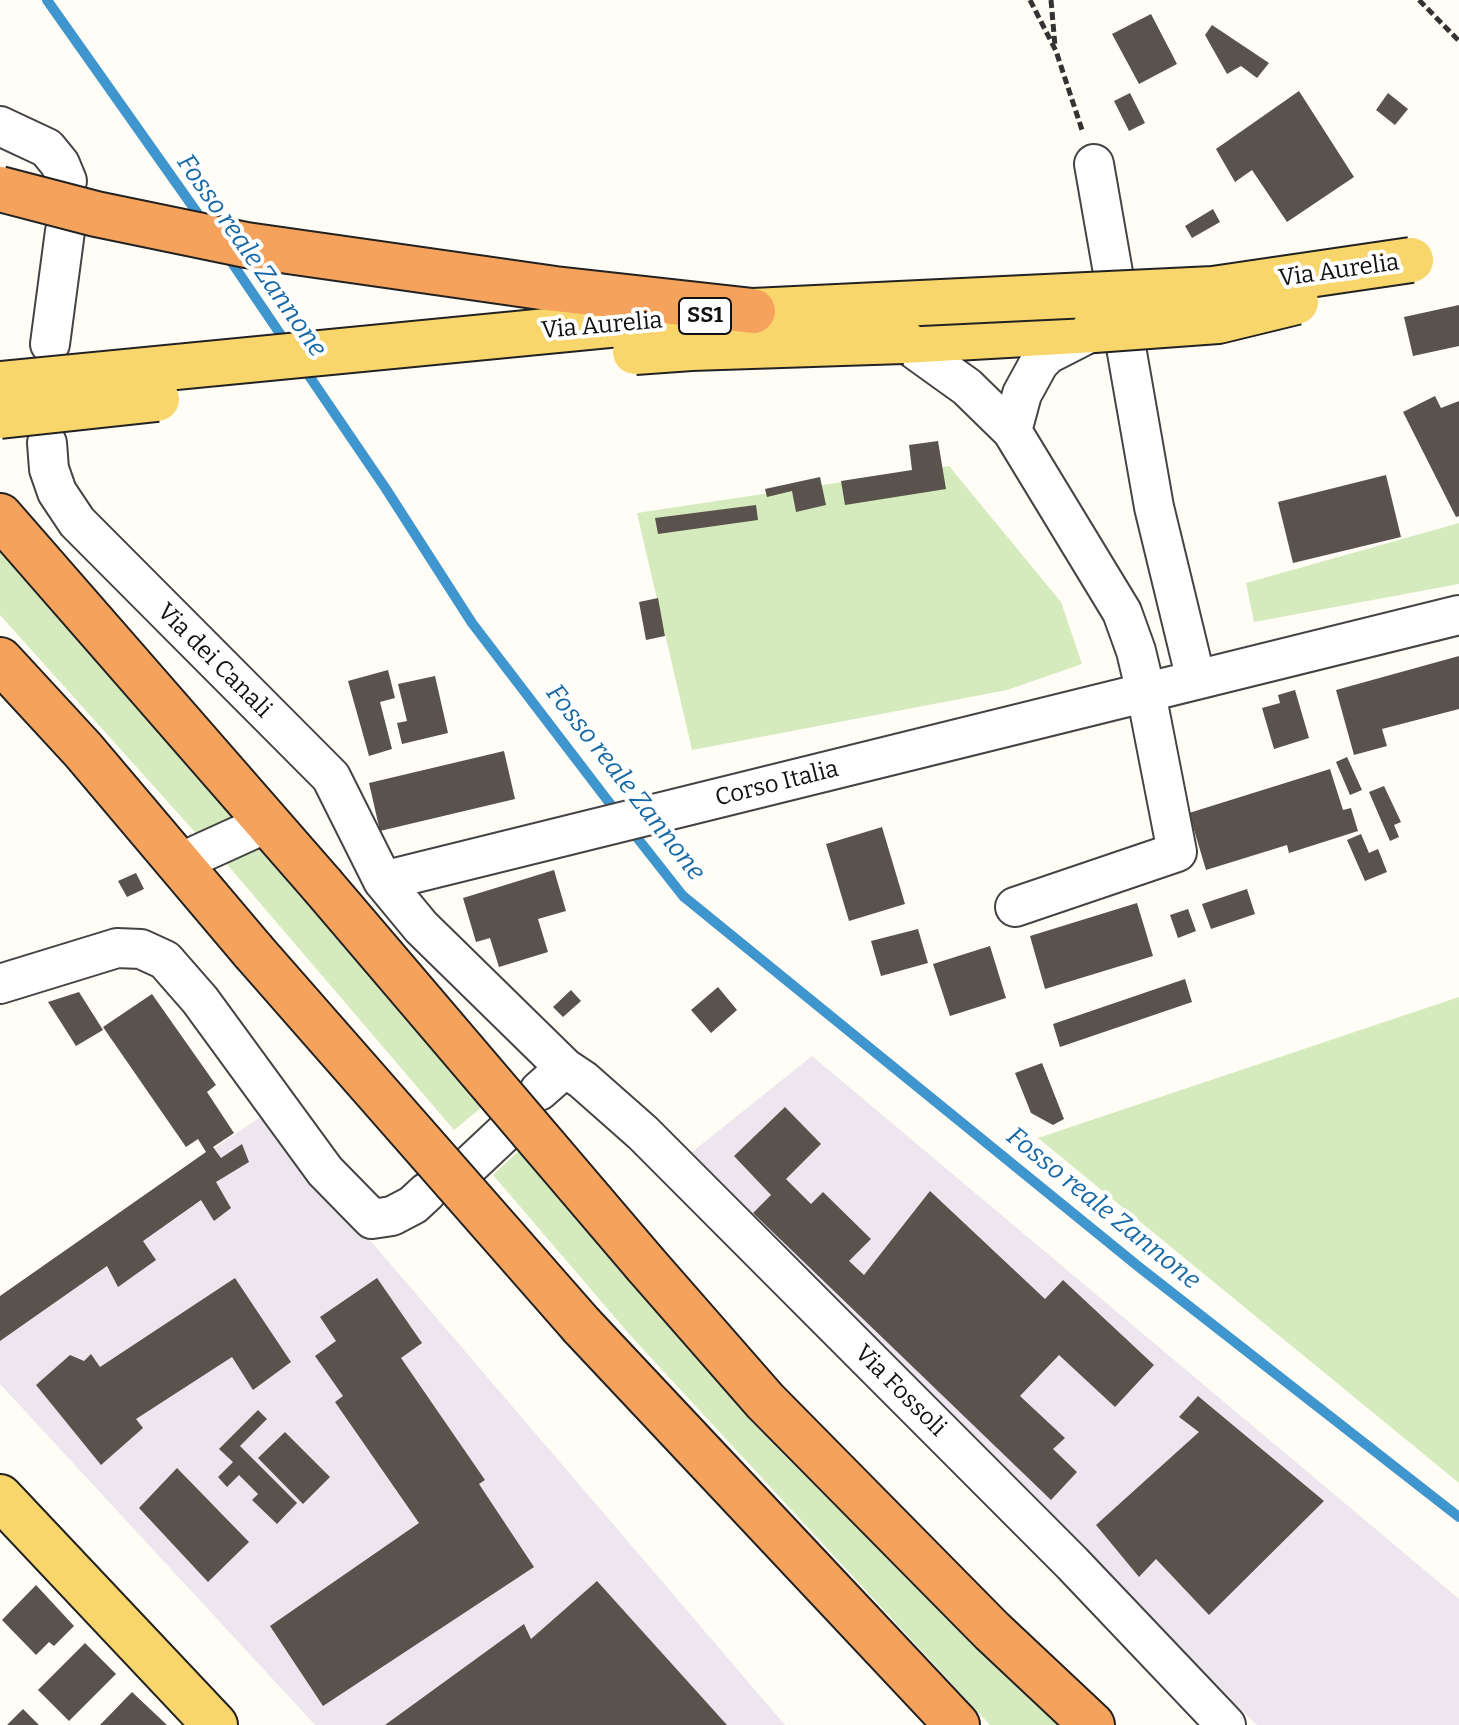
<!DOCTYPE html>
<style>
body{margin:0}
canvas{display:block;background:#fffdf5}
</style>
<canvas width="1459" height="1725"></canvas>
<script>
const ctx = document.querySelector('canvas').getContext('2d');
ctx.lineJoin = 'round';
function paint(path, color) {
  ctx.fillStyle = color;
  ctx.fill(path, 'evenodd');
}
function poly(rows) {
  const path = new Path2D();
  for (const r of rows) {
    path.moveTo(r[0], r[1]);
    for (let i = 2; i < r.length; i += 2) path.lineTo(r[i], r[i + 1]);
  }
  return path;
}
function trace(path, color, width, dash) {
  ctx.strokeStyle = color;
  ctx.lineWidth = width;
  ctx.lineCap = dash ? 'butt' : 'round';
  ctx.setLineDash(dash || []);
  ctx.stroke(path);
}
function label(font, color, halo, rows, align = 'center') {
  ctx.font = font + ' Bitter,serif';
  ctx.lineWidth = 8;
  ctx.setLineDash([]);
  ctx.textBaseline = 'middle';
  ctx.strokeStyle = halo;
  ctx.fillStyle = color;
  for (const [text, x, y, turn = 0] of rows) {
    ctx.save();
    ctx.translate(x, y);
    ctx.rotate((+turn || 0) * Math.PI / 180);
    ctx.textAlign = isNaN(turn) ? turn : align;
    if (halo) ctx.strokeText(text, 0, 0);
    ctx.fillText(text, 0, 0);
    ctx.restore();
  }
}
paint(poly([
 [812,1056,1459,1599,1459,1725,1257,1725,687,1156],
 [263,1115,785,1725,315,1725,0,1384,0,1296]
]), '#eee6ef');
paint(poly([
 [949,466,1061,602,1082,664,1007,690,692,750,637,513],
 [1459,523,1459,584,1254,622,1246,583],
 [0,549,247,824,202,840,0,615],
 [256,837,488,1102,454,1130,219,855],
 [1459,997,1459,1483,1038,1138],
 [524,1146,1066,1725,990,1725,630,1335,493,1175]
]), '#d5ebbd');
trace(poly([
 [47,0,203,221],
 [226,254,287,344],
 [303,367,386,489,472,623,618,814],
 [631,830,683,896,1139,1267,1459,1517]
]), '#3f96cf', 10);
paint(poly([
 [1151,14,1177,64,1139,84,1112,34],
 [1212,25,1269,63,1257,78,1241,66,1227,74,1205,35],
 [1299,91,1354,177,1287,222,1252,170,1235,182,1216,149],
 [1130,93,1145,123,1129,131,1114,101],
 [1388,93,1408,109,1395,125,1376,110],
 [1213,209,1220,222,1192,238,1185,226],
 [1459,305,1459,346,1413,356,1404,317],
 [1435,396,1441,408,1459,401,1459,516,1456,517,1403,412],
 [938,441,946,489,845,505,841,481,912,470,909,445],
 [1386,475,1401,537,1293,563,1278,502],
 [820,477,826,505,796,512,792,491,767,497,765,489],
 [756,505,758,520,658,534,655,518],
 [658,598,665,636,646,640,639,602],
 [1459,656,1459,709,1382,729,1387,746,1354,755,1336,690],
 [388,670,395,698,380,702,392,749,369,756,348,681],
 [435,676,448,733,402,744,397,723,407,721,398,684],
 [1295,690,1309,738,1274,749,1262,708,1280,703,1278,695],
 [504,751,515,799,380,831,369,783],
 [1347,757,1362,790,1350,795,1336,762],
 [1330,769,1343,810,1351,808,1358,831,1289,853,1287,845,1206,870,1189,813],
 [1384,786,1401,822,1394,825,1399,837,1390,841,1369,792],
 [882,827,905,904,849,921,826,844],
 [1361,834,1369,853,1378,849,1387,872,1365,881,1347,840],
 [554,870,566,911,538,919,548,952,499,967,490,938,476,942,463,898],
 [136,873,144,889,127,897,118,881],
 [1247,889,1255,914,1211,929,1202,904],
 [1137,903,1153,956,1045,989,1030,936],
 [1188,909,1196,931,1178,938,1170,915],
 [918,929,928,963,881,976,871,941],
 [990,946,1006,998,950,1016,933,964],
 [1185,979,1192,1002,1060,1047,1053,1024],
 [718,987,737,1010,711,1033,691,1010],
 [571,990,581,1001,563,1017,553,1007],
 [79,992,103,1030,76,1046,48,1002],
 [152,994,216,1085,207,1092,234,1133,213,1147,221,1158,242,1144,249,1162,216,1182,231,1208,214,1221,201,1200,143,1241,156,1260,118,1287,107,1266,0,1341,0,1296,206,1152,198,1139,186,1147,103,1027],
 [1042,1063,1064,1119,1053,1125,1031,1113,1015,1073],
 [785,1107,821,1144,786,1179,811,1204,823,1192,871,1239,849,1261,864,1275,930,1191,1045,1299,1063,1280,1154,1365,1115,1407,1059,1355,1020,1396,1065,1438,1053,1449,1077,1472,1051,1500,753,1213,771,1195,734,1156],
 [235,1278,291,1362,253,1390,232,1357,136,1419,143,1428,101,1465,36,1385,70,1355,84,1361,91,1354,100,1367],
 [377,1278,422,1343,401,1358,485,1480,479,1484,534,1567,323,1706,270,1626,419,1523,335,1402,343,1396,315,1356,336,1341,320,1317],
 [1198,1396,1324,1501,1209,1615,1156,1559,1139,1577,1096,1525,1199,1432,1179,1417],
 [258,1410,267,1419,240,1446,297,1503,277,1524,252,1500,258,1494,239,1475,227,1487,218,1477,233,1462,219,1449],
 [285,1432,330,1477,303,1504,258,1458],
 [177,1468,249,1542,208,1582,139,1508],
 [597,1581,727,1725,385,1725,524,1624,531,1639],
 [36,1585,74,1626,54,1646,49,1642,36,1655,2,1620],
 [85,1643,116,1674,69,1721,38,1690],
 [132,1692,167,1725,100,1725],
 [23,1709,39,1725,7,1725]
]), '#5a524d');
const minor = poly([
 [0,126,47,148,60,164,67,181],
 [1094,164,1154,507,1196,680],
 [903,341,967,387,1012,431,1122,612,1136,651,1146,693,1177,852,1015,907],
 [50,344,65,231],
 [1012,431,1022,394,1039,363,1048,354,1093,331],
 [47,443,49,469,57,492,77,522,331,777,383,881],
 [179,863,267,823],
 [0,984,117,948,141,949,165,960,200,1000,325,1171,372,1219,392,1216,413,1205,427,1192],
 [539,1091,565,1068],
 [454,1180,520,1118],
 [1226,1725,1072,1563,643,1133,583,1080,565,1068,421,927,383,881,1459,615]
]);
const major = poly([
 [903,341,1094,330],
 [0,1497,215,1725]
]);
const highway = poly([
 [0,516,322,885],
 [0,660,83,750,253,951],
 [646,1265,765,1401,992,1631,1092,1725],
 [582,1326,957,1725]
]);
trace(minor, '#444', 42);
trace(major, '#222', 48);
trace(highway, '#222', 48);
trace(poly([
 [1030,0,1056,51,1083,133],
 [1051,0,1055,46],
 [1419,0,1459,41]
]), '#333', 5, [8, 4]);
trace(minor, '#fff', 38);
trace(major, '#f9d66b', 44);
trace(highway, '#f5a25d', 44);
const majorBridge = poly([
 [1094,330,1218,321,1296,302],
 [635,352,691,348,903,341],
 [0,384,753,311,1213,289,1411,260],
 [0,416,157,399]
]);
const highwayBridge = poly([
 [0,189,96,214,246,245,555,289,753,311],
 [322,885,646,1265],
 [253,951,582,1326]
]);
trace(majorBridge, '#222', 48, []);
trace(highwayBridge, '#222', 48, []);
trace(majorBridge, '#f9d66b', 44);
trace(highwayBridge, '#f5a25d', 44);
for (const [x, y, w] of [
 [705,316,52]
]) {
  const box = new Path2D();
  box.roundRect(x - w / 2, y - 18, w, 36, 6);
  ctx.fillStyle = '#fff';
  ctx.fill(box);
  trace(box, '#111', 2);
}
label('bold 22px', '#111', null, [
 ["SS1",705,316]
]);
label('24px', '#111', '#fff', [
 ["Via Aurelia",1339,271,-8],
 ["Via Aurelia",602,326,-5],
 ["Via dei Canali",214,661,45],
 ["Corso Italia",777,784,-14],
 ["Via Fossoli",900,1391,45]
]);
label('italic 26px', '#1768a6', '#fff', [
 ["Fosso reale Zannone",251,256,55],
 ["Fosso reale Zannone",625,783,52],
 ["Fosso reale Zannone",1103,1209,39]
]);
</script>
